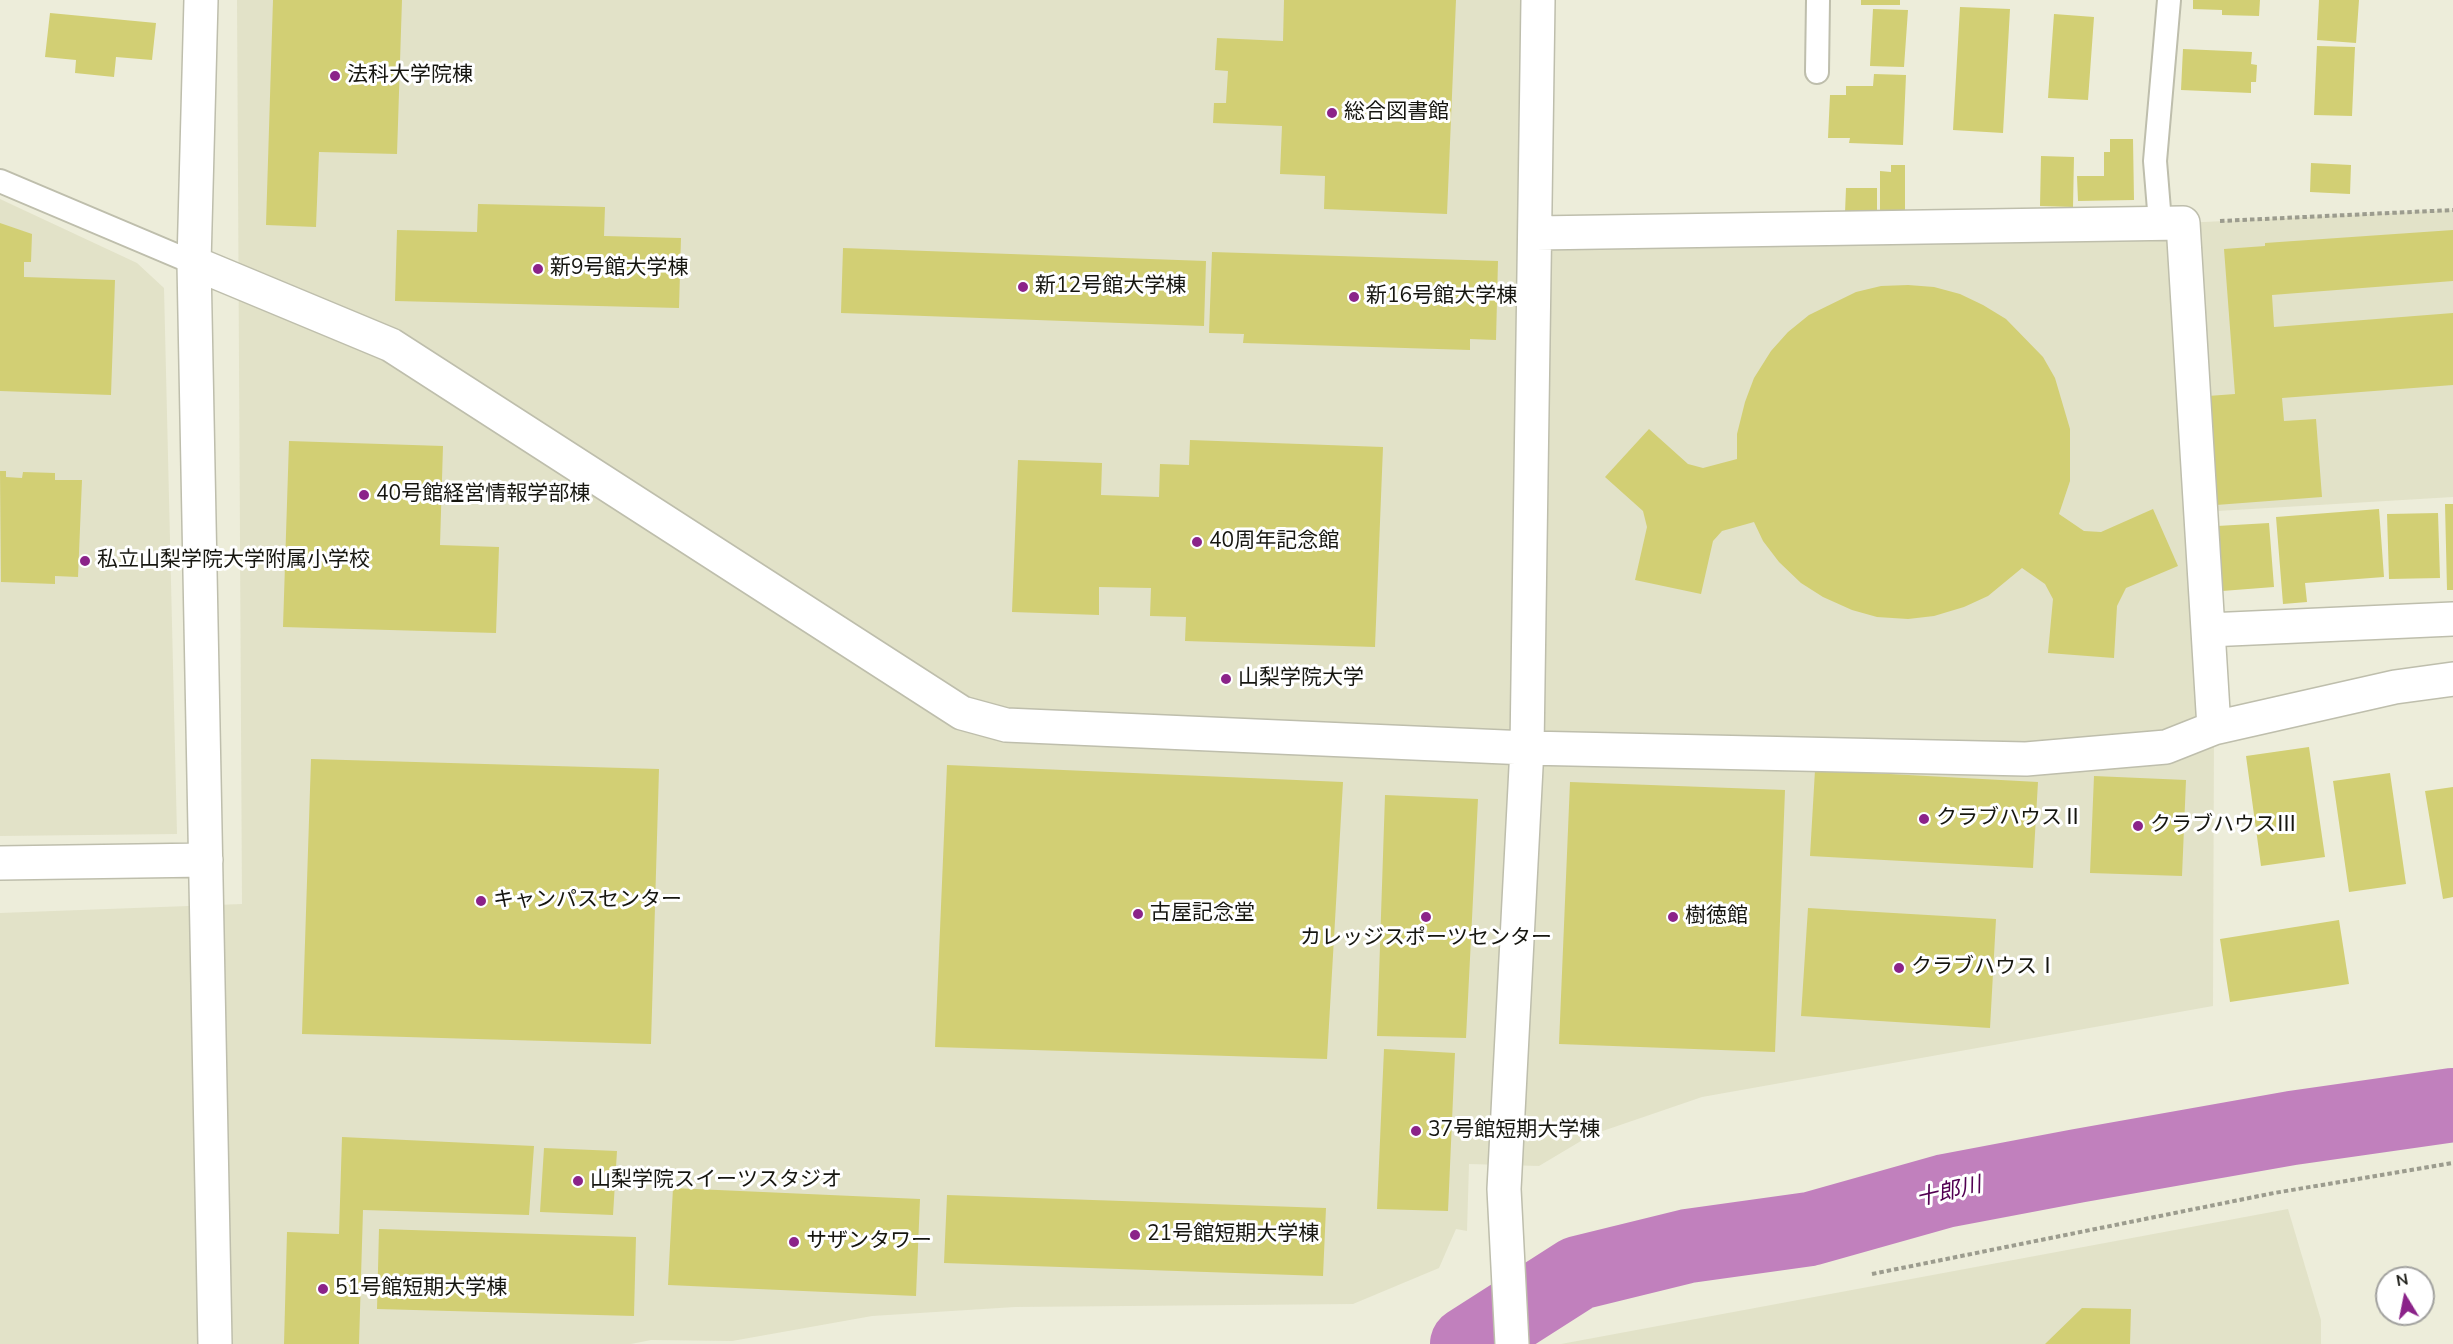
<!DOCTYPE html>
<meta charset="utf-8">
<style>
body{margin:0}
#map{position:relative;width:2453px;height:1344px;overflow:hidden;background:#ededda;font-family:"Nunito Sans",sans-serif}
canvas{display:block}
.north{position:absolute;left:2375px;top:1266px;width:60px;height:60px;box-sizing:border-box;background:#fff;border:2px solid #a2a29f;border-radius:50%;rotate:350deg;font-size:16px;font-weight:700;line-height:24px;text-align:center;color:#161610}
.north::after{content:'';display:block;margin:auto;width:21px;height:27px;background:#8b2389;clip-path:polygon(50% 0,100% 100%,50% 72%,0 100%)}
</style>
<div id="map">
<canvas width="2453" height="1344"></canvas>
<div class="north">N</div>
</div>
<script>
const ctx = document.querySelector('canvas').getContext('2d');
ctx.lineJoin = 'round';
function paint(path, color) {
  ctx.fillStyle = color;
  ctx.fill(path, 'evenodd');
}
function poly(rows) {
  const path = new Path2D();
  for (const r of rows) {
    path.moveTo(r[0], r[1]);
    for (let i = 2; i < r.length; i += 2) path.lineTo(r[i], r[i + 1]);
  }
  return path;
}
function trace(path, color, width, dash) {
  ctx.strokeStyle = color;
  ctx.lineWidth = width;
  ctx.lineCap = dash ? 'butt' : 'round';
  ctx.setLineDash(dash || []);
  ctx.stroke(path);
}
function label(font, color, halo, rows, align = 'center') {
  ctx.font = font + ' "Nunito Sans","Noto Sans JP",sans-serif';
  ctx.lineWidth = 6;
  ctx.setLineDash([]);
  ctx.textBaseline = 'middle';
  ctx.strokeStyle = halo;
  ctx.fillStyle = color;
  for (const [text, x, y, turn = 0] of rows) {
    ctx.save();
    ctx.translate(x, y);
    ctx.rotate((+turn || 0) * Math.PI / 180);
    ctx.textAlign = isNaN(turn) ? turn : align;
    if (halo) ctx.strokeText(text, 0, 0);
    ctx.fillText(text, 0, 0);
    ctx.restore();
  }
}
paint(poly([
 [237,0,1522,0,1536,232,2183,223,2453,210,2453,497,2201,512,2214,728,2213,1006,1702,1097,1591,1135,1539,1166,1469,1164,1467,1231,1456,1229,1439,1268,1353,1304,1015,1307,872,1316,732,1341,651,1340,631,1344,0,1344,0,913,242,904],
 [0,199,137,263,164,288,177,834,0,836],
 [2288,1209,2321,1320,2321,1344,1561,1344]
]), '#e2e2c8');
trace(poly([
 [1467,1344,1578,1273,1688,1246,1810,1229,1945,1191,2077,1166,2292,1128,2453,1105]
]), '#c180bd', 74);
paint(poly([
 [273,0,402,0,397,154,319,152,316,227,266,225],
 [1284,0,1456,0,1447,214,1324,209,1325,176,1280,174,1282,126,1213,123,1214,103,1226,103,1228,71,1215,70,1217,38,1283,41],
 [1861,0,1900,0,1900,5,1861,5],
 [2193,0,2260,0,2259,16,2222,15,2222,10,2193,9],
 [2319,0,2359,0,2356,43,2317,40],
 [1960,7,2010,9,2003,133,1953,130],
 [1873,9,1908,10,1904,67,1870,66],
 [50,13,156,23,152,60,116,57,114,77,75,73,76,60,45,57],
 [2054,14,2094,17,2088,100,2048,98],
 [2317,46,2355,47,2352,116,2314,115],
 [2183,49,2252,52,2251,64,2257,65,2256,82,2251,82,2251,93,2181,90],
 [1874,74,1906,75,1903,145,1849,143,1850,138,1828,138,1830,95,1846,95,1846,86,1873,86],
 [2110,139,2133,139,2134,200,2078,201,2077,176,2104,176,2104,152,2110,152],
 [2041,156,2074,157,2073,207,2040,206],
 [2311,163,2351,165,2350,194,2310,192],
 [1891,165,1905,165,1905,214,1880,213,1880,171,1891,172],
 [1846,188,1877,188,1877,214,1845,213],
 [478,204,605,207,604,236,681,238,679,308,395,301,397,230,477,232],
 [0,223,32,234,31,262,24,262,24,277,115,280,111,395,0,391],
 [2453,230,2453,281,2272,295,2274,327,2453,313,2453,385,2282,398,2284,421,2316,419,2322,497,2216,505,2208,396,2235,394,2224,249,2265,246,2265,243],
 [843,248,1206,261,1204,326,841,313],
 [1212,252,1498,261,1496,340,1470,339,1470,350,1243,343,1244,334,1209,333],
 [1908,285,1934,287,1960,294,1983,305,2006,319,2043,357,2055,378,2070,429,2070,481,2059,514,2084,531,2101,532,2153,509,2178,566,2126,588,2117,606,2114,658,2048,653,2053,599,2045,584,2022,568,1988,596,1964,607,1934,616,1908,619,1877,617,1852,610,1823,597,1801,583,1779,562,1763,541,1754,522,1722,531,1713,541,1701,594,1635,580,1647,527,1643,511,1605,477,1649,429,1688,464,1703,468,1737,459,1737,434,1745,402,1754,378,1771,351,1788,332,1809,315,1856,292,1881,286],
 [1190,440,1383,447,1375,647,1185,641,1186,617,1150,616,1151,588,1099,587,1099,615,1012,612,1018,460,1102,463,1101,495,1159,497,1160,464,1189,465],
 [289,441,443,446,440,545,499,547,496,633,283,627],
 [0,471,6,471,6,477,22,478,23,472,55,473,55,480,82,480,78,577,55,576,55,584,1,582],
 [2445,504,2453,504,2453,590,2447,590],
 [2379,509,2384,577,2305,583,2307,602,2283,604,2276,517],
 [2438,513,2440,578,2389,579,2387,514],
 [2269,523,2274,587,2222,591,2217,526],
 [2309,747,2325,857,2261,866,2246,756],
 [311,759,659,769,651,1044,302,1034],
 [947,765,1343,782,1327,1059,935,1047],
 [1815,770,2038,782,2033,868,1810,856],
 [2390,773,2406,884,2349,892,2333,781],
 [2094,776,2186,780,2182,876,2090,873],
 [1570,782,1785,790,1775,1052,1559,1044],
 [2453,787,2453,897,2443,899,2425,791],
 [1385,795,1478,799,1466,1038,1377,1036],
 [1808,908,1996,919,1990,1028,1801,1016],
 [2339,920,2349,984,2230,1002,2220,939],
 [1384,1049,1455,1053,1448,1211,1377,1209],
 [342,1137,534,1146,529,1215,363,1210,359,1344,284,1344,287,1232,339,1234],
 [544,1148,617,1151,613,1215,540,1212],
 [673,1188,920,1199,916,1296,668,1285],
 [947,1195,1326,1208,1323,1276,944,1263],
 [379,1229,636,1237,634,1316,377,1309],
 [2082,1308,2131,1309,2130,1344,2045,1344]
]), '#d2cf74');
const lane = poly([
 [1817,72,1818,0],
 [0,181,194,263],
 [2160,222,2155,161,2169,0]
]);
const street = poly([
 [201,0,194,263,215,1344],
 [1536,233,2183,223,2214,728,2395,687,2453,679],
 [194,263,391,345,962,713,1006,725,1527,748,2026,759,2166,747,2214,728],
 [2208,630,2453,619],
 [0,863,206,860],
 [1512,1344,1504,1189,1527,748,1538,0]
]);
trace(lane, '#bebeac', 26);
trace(street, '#bebeac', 36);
trace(poly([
 [2220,221,2453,210],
 [1872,1274,2274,1193,2453,1163]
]), '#9c9c8e', 4, [4.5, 3]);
trace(lane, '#fff', 22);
trace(street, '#fff', 33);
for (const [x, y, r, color] of [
 [335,76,6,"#8b2389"],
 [1332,113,6,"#8b2389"],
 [538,269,6,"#8b2389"],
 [1023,287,6,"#8b2389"],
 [1354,297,6,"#8b2389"],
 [364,495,6,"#8b2389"],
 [1197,542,6,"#8b2389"],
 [85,561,6,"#8b2389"],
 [1226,679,6,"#8b2389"],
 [1924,819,6,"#8b2389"],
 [2138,826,6,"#8b2389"],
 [481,901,6,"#8b2389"],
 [1138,914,6,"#8b2389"],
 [1426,917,6,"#8b2389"],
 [1673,917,6,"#8b2389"],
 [1899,968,6,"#8b2389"],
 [1416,1131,6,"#8b2389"],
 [578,1181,6,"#8b2389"],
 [1135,1235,6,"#8b2389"],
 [794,1242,6,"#8b2389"],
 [323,1289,6,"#8b2389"]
]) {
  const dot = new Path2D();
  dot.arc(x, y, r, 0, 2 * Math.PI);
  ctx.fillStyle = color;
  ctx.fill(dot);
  trace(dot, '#fff', 2);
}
label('21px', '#161610', '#fff', [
 ["法科大学院棟",347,76],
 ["総合図書館",1344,113],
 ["新9号館大学棟",550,269],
 ["新12号館大学棟",1035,287],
 ["新16号館大学棟",1366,297],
 ["40号館経営情報学部棟",376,495],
 ["40周年記念館",1209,542],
 ["私立山梨学院大学附属小学校",97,561],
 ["山梨学院大学",1238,679],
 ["クラブハウスⅡ",1936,819],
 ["クラブハウスⅢ",2150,826],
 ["キャンパスセンター",493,901],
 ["古屋記念堂",1150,914],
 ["樹徳館",1685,917],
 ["カレッジスポーツセンター",1426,939,"center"],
 ["クラブハウスⅠ",1911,968],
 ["37号館短期大学棟",1428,1131],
 ["山梨学院スイーツスタジオ",590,1181],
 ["21号館短期大学棟",1147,1235],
 ["サザンタワー",806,1242],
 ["51号館短期大学棟",335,1289]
], 'left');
label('italic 22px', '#520052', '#fff', [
 ["十郎川",1949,1193,-13]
]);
</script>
